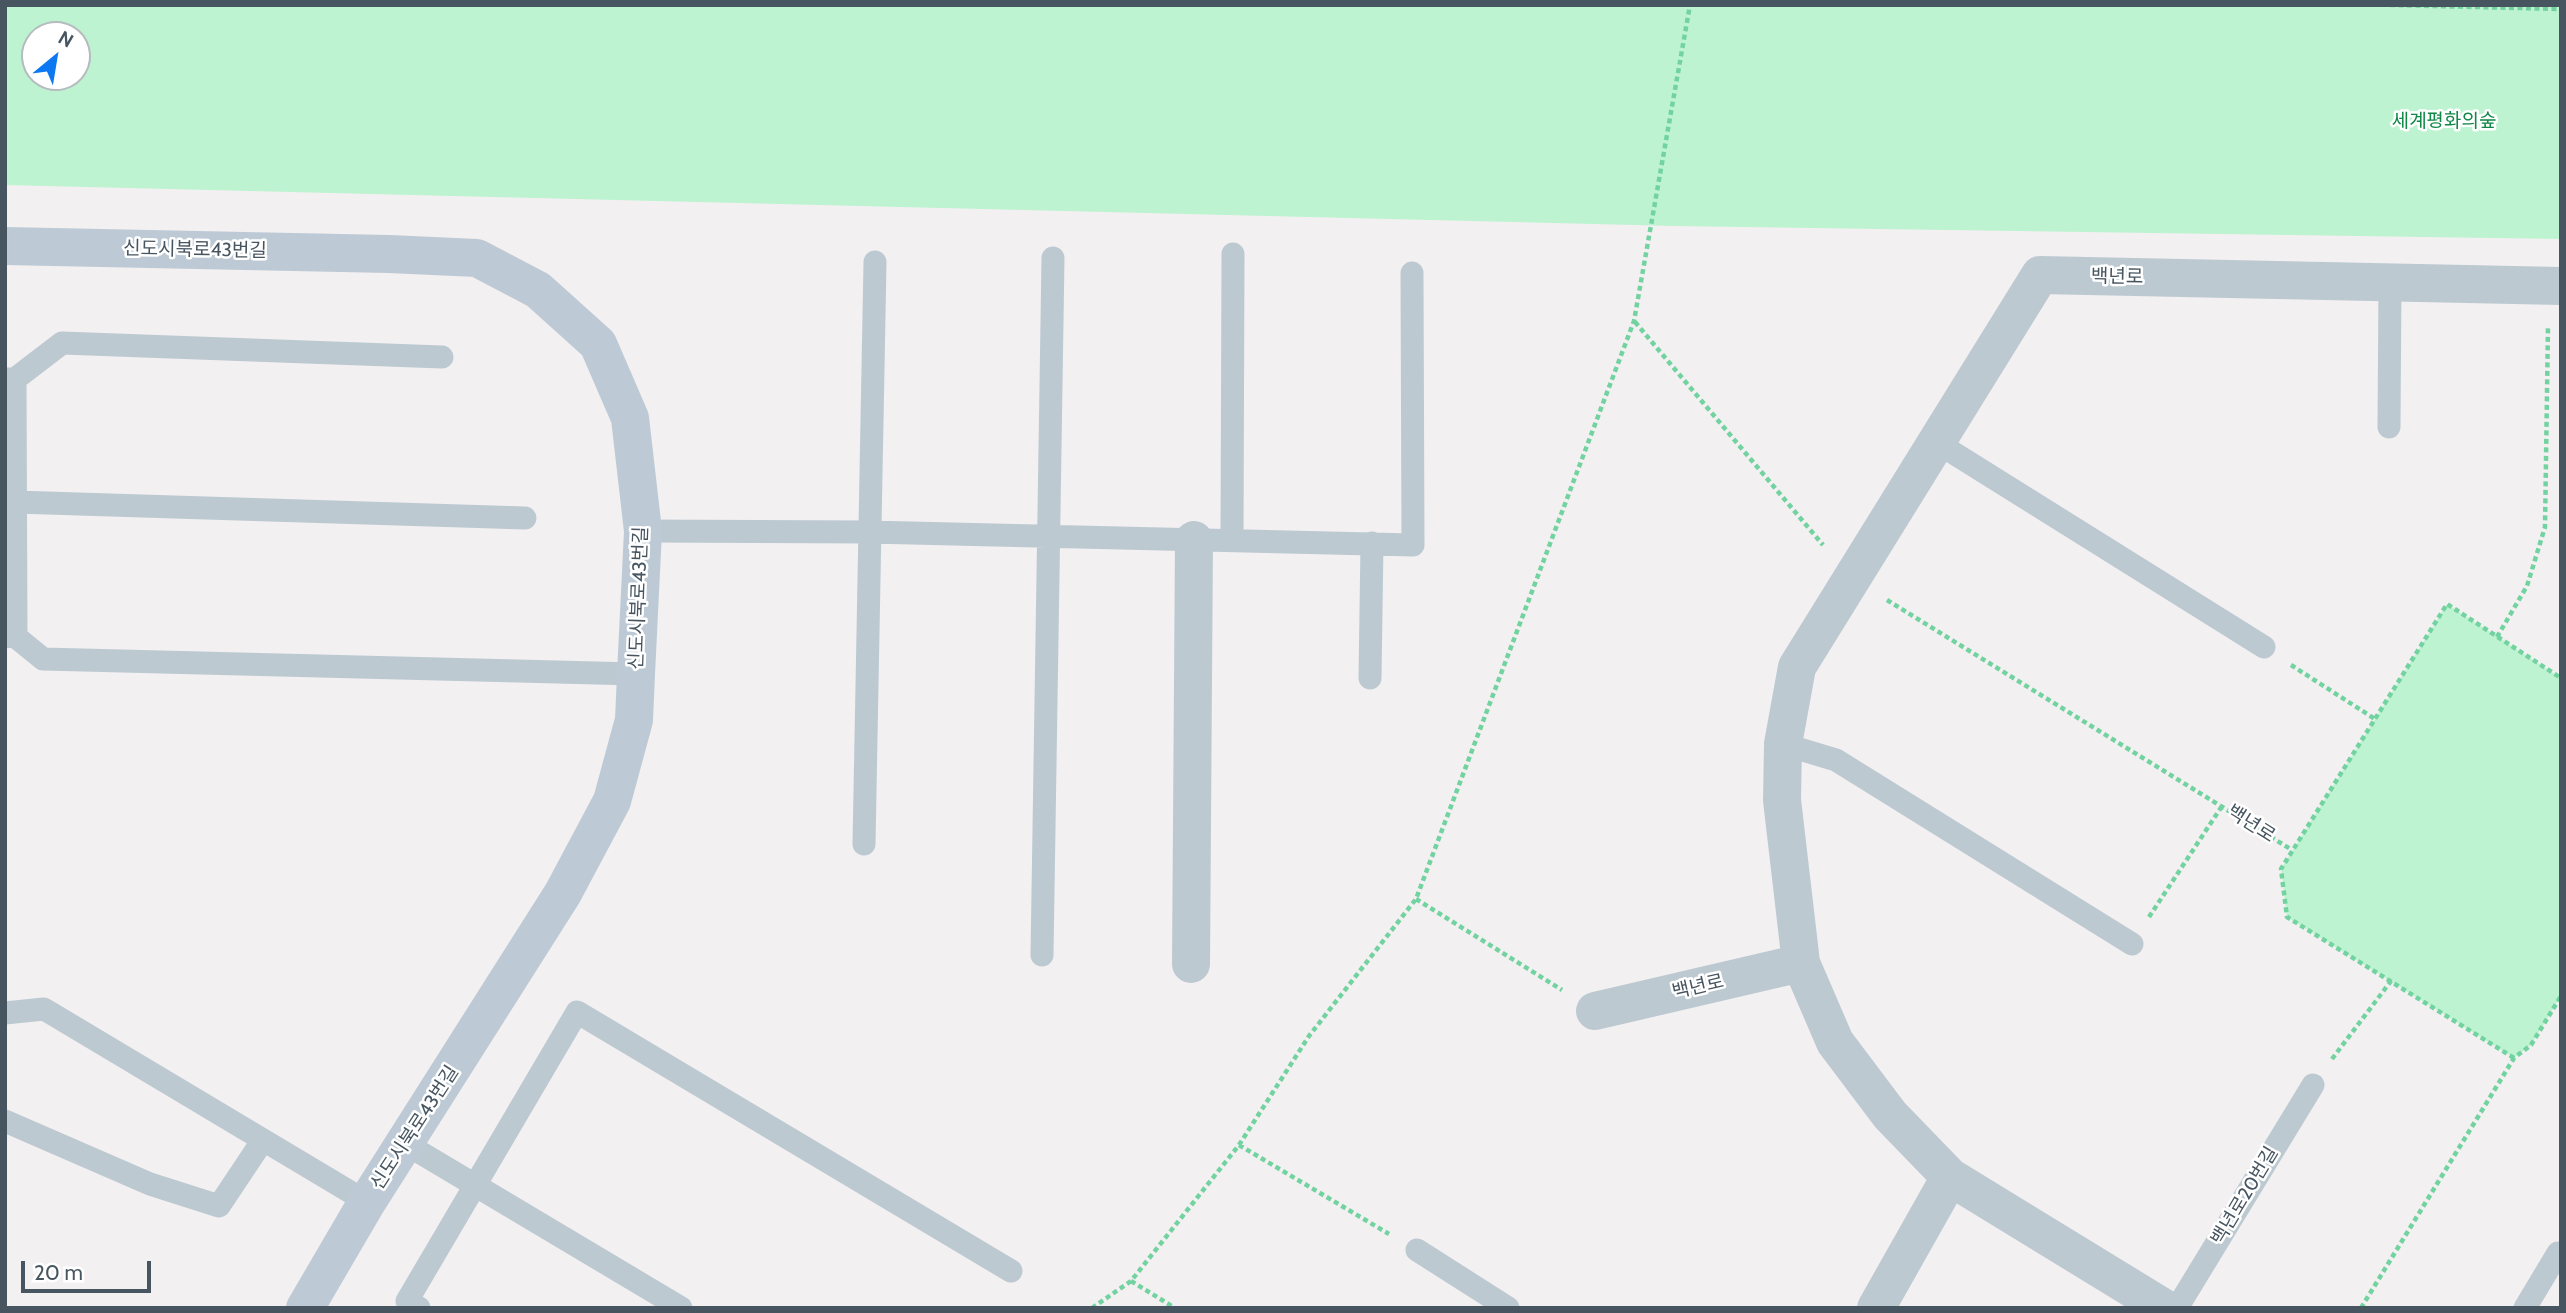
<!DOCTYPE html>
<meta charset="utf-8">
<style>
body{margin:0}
#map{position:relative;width:2566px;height:1313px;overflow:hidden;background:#f3f0f1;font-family:Cabin,sans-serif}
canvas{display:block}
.frame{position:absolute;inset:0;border:7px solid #475560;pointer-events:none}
.north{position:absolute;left:21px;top:21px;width:70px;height:70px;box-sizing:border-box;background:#fff;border:2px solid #b5bbbf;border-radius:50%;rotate:30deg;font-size:19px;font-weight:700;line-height:28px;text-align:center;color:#475560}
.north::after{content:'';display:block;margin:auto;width:24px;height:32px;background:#0c78f1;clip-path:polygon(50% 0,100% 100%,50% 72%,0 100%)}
.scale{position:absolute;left:21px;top:1261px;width:130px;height:32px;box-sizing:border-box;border:4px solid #475560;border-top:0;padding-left:9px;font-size:21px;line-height:24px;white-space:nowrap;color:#475560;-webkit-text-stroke:5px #fff;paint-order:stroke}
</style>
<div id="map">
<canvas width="2566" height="1313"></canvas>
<div class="frame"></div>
<div class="north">N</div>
<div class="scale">20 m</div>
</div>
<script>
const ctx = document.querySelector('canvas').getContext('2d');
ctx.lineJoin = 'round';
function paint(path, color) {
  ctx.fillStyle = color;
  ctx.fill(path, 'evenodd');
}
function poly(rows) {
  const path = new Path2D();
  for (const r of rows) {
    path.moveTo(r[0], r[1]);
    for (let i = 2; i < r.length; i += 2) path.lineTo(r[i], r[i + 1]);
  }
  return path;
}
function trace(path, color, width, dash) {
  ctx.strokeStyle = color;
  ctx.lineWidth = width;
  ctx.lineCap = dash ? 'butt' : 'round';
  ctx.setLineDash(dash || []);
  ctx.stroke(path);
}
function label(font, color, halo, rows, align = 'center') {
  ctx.font = font + ' Cabin,"Noto Sans KR",sans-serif';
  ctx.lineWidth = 5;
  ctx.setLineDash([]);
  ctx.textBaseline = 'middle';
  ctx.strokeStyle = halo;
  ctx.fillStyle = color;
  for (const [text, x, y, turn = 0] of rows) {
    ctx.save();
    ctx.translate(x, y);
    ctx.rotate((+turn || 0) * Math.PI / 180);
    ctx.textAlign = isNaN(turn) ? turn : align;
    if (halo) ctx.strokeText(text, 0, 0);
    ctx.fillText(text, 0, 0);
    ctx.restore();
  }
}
paint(poly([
 [5,5,2561,5,2561,239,1675,226,5,185],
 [35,35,77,35,77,77,35,77],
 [2447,604,2561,678,2561,996,2531,1045,2514,1058,2287,917,2281,869]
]), '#bdf3d0');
trace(poly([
 [2390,5,2561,9],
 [1635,322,1823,545],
 [1887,600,2292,850],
 [2497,637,2527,586,2545,527,2548,325],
 [2291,665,2375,719],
 [1416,899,1562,990],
 [2149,917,2222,806],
 [2514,1058,2287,917,2281,869,2447,604,2561,678],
 [2332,1059,2391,981],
 [1239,1145,1389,1234],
 [1131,1281,1175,1308],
 [1092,1308,1131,1281,1239,1145,1309,1036,1416,899,1634,321,1690,5],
 [2361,1308,2514,1058,2531,1045,2561,996]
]), '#72d3a0', 4.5, [5, 3.5]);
trace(poly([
 [5,379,15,379,62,343,442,357],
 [15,379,16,637],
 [2389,427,2390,283],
 [1936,442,2264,647],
 [15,502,525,518],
 [643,531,869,532,1413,545,1412,273],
 [1232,540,1233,254],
 [5,636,16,637,43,659,636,674],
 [1370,678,1372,543],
 [1783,744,1836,760,2132,944],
 [864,844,875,262],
 [1042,955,1053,258],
 [5,1013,44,1009,367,1202],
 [5,1121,150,1184,219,1206,263,1140],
 [406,1144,681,1308],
 [1417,1250,1508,1308],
 [419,1308,407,1301,577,1012,1011,1271],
 [2177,1308,2313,1085],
 [2525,1308,2558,1253]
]), '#bdc9d1', 23);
trace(poly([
 [1191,964,1194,540],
 [1595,1011,1801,963],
 [1950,1177,2164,1308],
 [1876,1308,1950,1177,1890,1115,1835,1042,1801,963,1782,800,1783,744,1797,667,2040,275,2561,286]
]), '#bdc9d1', 38);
trace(poly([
 [5,246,389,254,477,258,538,290,598,344,630,418,643,531,636,674,634,720,612,801,563,893,367,1202,305,1308]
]), '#bdcad5', 38);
label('19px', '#118848', '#fff', [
 ["세계평화의숲",2444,121]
]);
label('19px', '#475560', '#fff', [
 ["신도시북로43번길",195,250,1],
 ["백년로",2117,277,1],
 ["신도시북로43번길",639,598,-88],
 ["백년로",2251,824,32],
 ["백년로",1698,987,-13],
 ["신도시북로43번길",415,1128,-57],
 ["백년로20번길",2245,1196,-59]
]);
</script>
